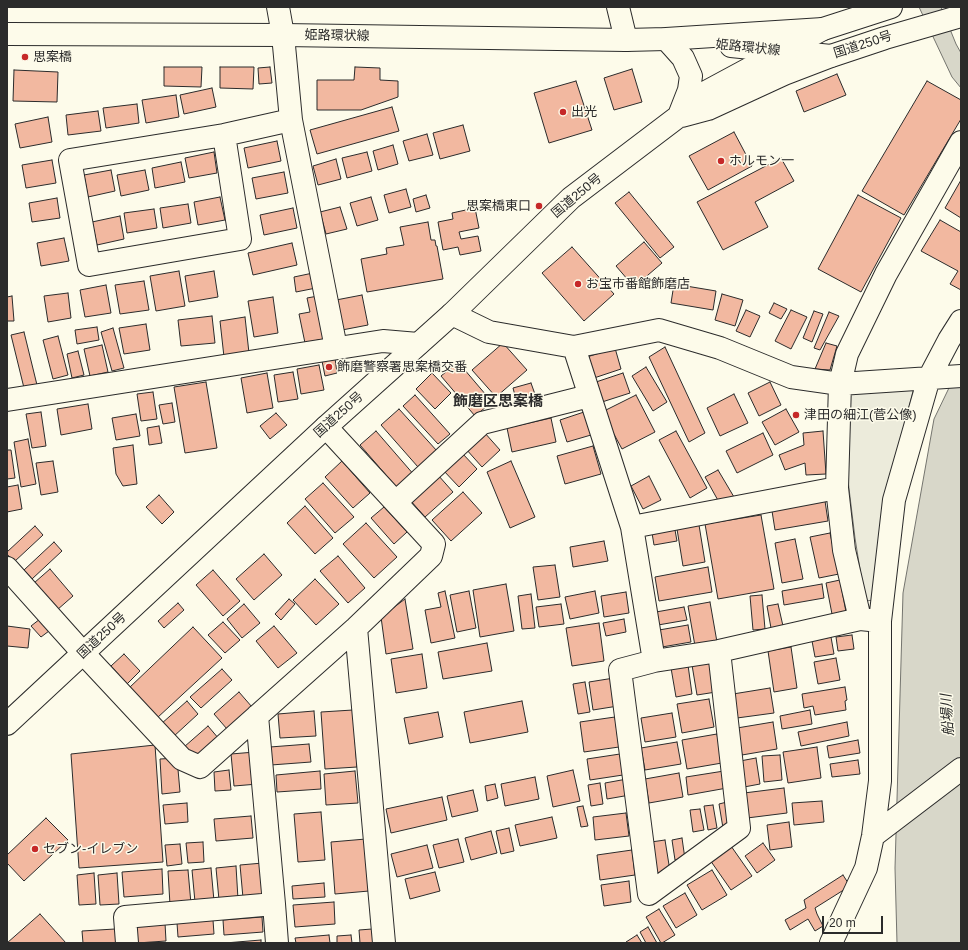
<!DOCTYPE html>
<meta charset="utf-8">
<style>
body{margin:0}
#map{position:relative;width:968px;height:950px;overflow:hidden;background:#fdfbea;font-family:Arial,sans-serif}
canvas{display:block}
.frame{position:absolute;inset:0;border:8px solid #2b2b2b;pointer-events:none}
.scale{position:absolute;left:822px;top:916px;width:61px;height:18px;box-sizing:border-box;border:2px solid #2b2b2b;border-top:0;padding-left:5px;font-size:12px;line-height:14px;white-space:nowrap;color:#2b2b2b;-webkit-text-stroke:3px #fdfbea;paint-order:stroke}
</style>
<div id="map">
<canvas width="968" height="950"></canvas>
<div class="frame"></div>
<div class="scale">20 m</div>
</div>
<script>
const ctx = document.querySelector('canvas').getContext('2d');
ctx.lineJoin = 'round';
function paint(path, color) {
  ctx.fillStyle = color;
  ctx.fill(path, 'evenodd');
}
function poly(rows) {
  const path = new Path2D();
  for (const r of rows) {
    path.moveTo(r[0], r[1]);
    for (let i = 2; i < r.length; i += 2) path.lineTo(r[i], r[i + 1]);
  }
  return path;
}
function trace(path, color, width, dash) {
  ctx.strokeStyle = color;
  ctx.lineWidth = width;
  ctx.lineCap = dash ? 'butt' : 'round';
  ctx.setLineDash(dash || []);
  ctx.stroke(path);
}
function label(font, color, halo, rows, align = 'center') {
  ctx.font = font + ' Arial,"Noto Sans JP",sans-serif';
  ctx.lineWidth = 3;
  ctx.setLineDash([]);
  ctx.textBaseline = 'middle';
  ctx.strokeStyle = halo;
  ctx.fillStyle = color;
  for (const [text, x, y, turn = 0] of rows) {
    ctx.save();
    ctx.translate(x, y);
    ctx.rotate((+turn || 0) * Math.PI / 180);
    ctx.textAlign = isNaN(turn) ? turn : align;
    if (halo) ctx.strokeText(text, 0, 0);
    ctx.fillText(text, 0, 0);
    ctx.restore();
  }
}
const green = poly([
 [914,387,888,493,875,600,865,601,855,538,847,472,850,394,914,387]
]);
paint(green, '#ecebdb');
trace(green, '#74746e', 1);
const water = poly([
 [919,7,941,7,956,44,961,53,961,88,952,77,919,7],
 [961,363,961,943,897,943,895,868,903,593,934,419,961,363]
]);
paint(water, '#d8d7c9');
trace(water, '#74746e', 1);
const building = poly([
 [164,67,202,67,201,87,164,86,164,67],
 [220,67,254,67,253,89,220,88,220,67],
 [270,67,272,83,259,84,258,68,270,67],
 [355,67,380,68,380,80,398,81,398,97,361,110,317,110,317,80,354,80,355,67],
 [632,69,642,102,614,110,604,78,632,69],
 [14,70,58,72,57,102,13,101,14,70],
 [837,74,846,95,804,112,796,91,837,74],
 [576,81,592,130,549,143,534,93,576,81],
 [927,81,961,100,961,119,904,215,862,191,927,81],
 [212,88,216,107,184,114,180,95,212,88],
 [176,95,179,117,146,123,142,100,176,95],
 [137,104,139,123,106,128,103,108,137,104],
 [392,107,399,131,317,154,310,130,392,107],
 [98,111,101,131,68,135,66,115,98,111],
 [48,117,52,142,20,148,15,124,48,117],
 [463,125,470,151,440,159,433,133,463,125],
 [734,132,752,166,708,190,689,156,734,132],
 [427,134,433,155,409,161,403,141,427,134],
 [277,141,281,161,248,168,244,148,277,141],
 [393,145,398,164,378,170,373,151,393,145],
 [214,152,217,173,189,178,185,158,214,152],
 [367,152,372,171,347,178,342,158,367,152],
 [781,158,794,181,755,202,768,227,723,250,697,202,781,158],
 [336,159,341,179,318,185,313,166,336,159],
 [52,160,56,183,26,188,22,165,52,160],
 [181,162,185,182,155,188,152,168,181,162],
 [111,170,115,191,88,197,84,175,111,170],
 [145,170,149,190,121,196,117,175,145,170],
 [284,172,288,193,256,199,252,178,284,172],
 [961,180,961,218,945,208,961,180],
 [406,189,411,207,389,213,384,195,406,189],
 [629,192,674,247,660,258,615,203,629,192],
 [426,195,430,208,416,212,413,199,426,195],
 [858,195,901,218,861,292,818,269,858,195],
 [220,197,225,220,198,225,194,202,220,197],
 [371,197,378,220,357,226,350,203,371,197],
 [57,198,60,218,32,222,29,203,57,198],
 [188,204,191,223,163,228,160,208,188,204],
 [340,207,347,229,326,234,320,212,340,207],
 [293,208,297,228,264,235,260,215,293,208],
 [475,208,479,228,459,232,461,239,478,236,481,251,460,255,458,247,443,250,438,222,453,219,452,213,475,208],
 [154,209,157,228,127,233,124,213,154,209],
 [120,216,124,239,97,245,92,222,120,216],
 [940,220,961,232,961,290,950,284,958,271,921,251,940,220],
 [428,222,431,240,435,240,436,246,437,246,443,279,367,292,361,259,387,254,386,248,404,245,400,227,428,222],
 [64,238,69,261,41,266,37,243,64,238],
 [644,242,662,263,634,287,616,266,644,242],
 [292,243,297,265,253,275,248,253,292,243],
 [572,247,614,294,584,321,542,273,572,247],
 [179,271,185,306,156,311,150,276,179,271],
 [214,271,218,297,189,302,185,276,214,271],
 [313,273,316,288,296,292,294,277,313,273],
 [144,281,149,310,120,314,115,285,144,281],
 [674,284,716,291,713,310,671,303,674,284],
 [106,285,111,313,85,317,80,290,106,285],
 [68,293,71,318,48,322,44,296,68,293],
 [722,294,743,300,735,326,715,320,722,294],
 [362,295,368,325,342,330,336,300,362,295],
 [12,296,14,321,7,321,7,297,12,296],
 [318,296,327,338,305,343,299,314,310,312,307,298,318,296],
 [273,297,278,333,254,337,248,301,273,297],
 [774,303,787,309,781,319,769,313,774,303],
 [746,310,760,316,750,337,736,331,746,310],
 [791,310,807,317,791,349,775,341,791,310],
 [814,311,823,314,812,342,803,338,814,311],
 [829,312,839,316,820,350,814,348,829,312],
 [212,316,215,343,181,346,178,320,212,316],
 [245,317,249,353,224,357,220,321,245,317],
 [146,324,150,350,124,354,119,328,146,324],
 [97,327,99,340,77,344,75,330,97,327],
 [113,328,124,368,112,371,101,332,113,328],
 [24,332,37,385,24,388,11,335,24,332],
 [58,336,68,375,53,379,43,340,58,336],
 [503,343,527,370,496,397,472,370,503,343],
 [826,343,837,346,830,370,815,369,826,343],
 [102,345,108,372,90,376,84,349,102,345],
 [665,347,705,433,689,442,649,357,665,347],
 [615,348,621,369,594,378,587,357,615,348],
 [78,351,84,375,72,378,67,354,78,351],
 [335,358,337,373,325,376,322,361,335,358],
 [458,362,492,402,475,416,441,376,458,362],
 [319,365,324,390,301,394,297,369,319,365],
 [646,367,667,402,653,411,632,376,646,367],
 [293,372,298,399,278,402,274,375,293,372],
 [267,373,273,408,247,413,241,378,267,373],
 [432,373,451,393,435,409,416,389,432,373],
 [623,373,630,393,602,402,596,382,623,373],
 [206,382,217,448,185,453,174,387,206,382],
 [770,382,781,405,759,416,748,393,770,382],
 [531,383,536,397,517,403,513,388,531,383],
 [153,392,157,419,141,421,137,394,153,392],
 [734,394,748,423,720,436,707,408,734,394],
 [415,395,450,434,438,444,403,406,415,395],
 [636,395,655,432,622,449,602,412,636,395],
 [172,403,175,422,163,424,159,405,172,403],
 [88,404,92,429,61,435,57,409,88,404],
 [399,409,437,451,418,467,381,425,399,409],
 [786,409,799,432,775,445,762,422,786,409],
 [41,412,46,446,32,448,26,414,41,412],
 [584,412,591,435,567,442,560,420,584,412],
 [276,413,287,425,270,439,260,426,276,413],
 [136,414,140,436,116,440,112,418,136,414],
 [551,418,556,442,512,452,507,428,551,418],
 [159,426,162,443,149,445,147,428,159,426],
 [376,431,415,476,399,490,360,445,376,431],
 [676,431,707,488,690,498,659,440,676,431],
 [823,431,826,474,806,475,805,463,785,470,779,455,804,445,803,433,823,431],
 [484,432,500,450,482,467,466,449,484,432],
 [763,433,773,455,737,473,726,451,763,433],
 [28,439,36,484,21,487,14,442,28,439],
 [133,445,137,484,123,486,116,474,113,448,133,445],
 [593,446,601,474,565,484,557,456,593,446],
 [7,450,11,450,15,478,7,479,7,450],
 [462,453,477,469,459,487,443,470,462,453],
 [53,461,58,492,41,495,36,463,53,461],
 [342,461,370,493,353,508,325,477,342,461],
 [511,461,535,517,510,528,487,472,511,461],
 [718,470,734,497,720,504,705,477,718,470],
 [438,475,453,492,425,517,410,500,438,475],
 [649,476,661,500,643,509,631,486,649,476],
 [323,483,354,517,335,533,305,499,323,483],
 [18,485,22,509,7,512,7,487,18,485],
 [463,492,482,513,451,541,432,520,463,492],
 [159,495,174,512,162,524,146,507,159,495],
 [825,501,828,521,775,530,772,511,825,501],
 [305,506,333,538,315,554,287,523,305,506],
 [384,507,407,532,394,544,371,518,384,507],
 [761,515,774,589,718,599,705,524,761,515],
 [366,523,397,557,374,578,343,544,366,523],
 [699,525,705,562,683,566,677,529,699,525],
 [35,526,43,535,14,562,7,554,7,552,35,526],
 [675,530,677,541,654,545,652,533,675,530],
 [830,533,839,574,819,578,810,537,830,533],
 [795,539,803,579,782,583,775,543,795,539],
 [604,541,608,561,573,567,570,547,604,541],
 [54,542,62,551,32,579,24,570,54,542],
 [264,554,282,575,254,600,236,579,264,554],
 [338,556,365,588,348,603,320,571,338,556],
 [555,565,560,597,538,600,533,567,555,565],
 [708,567,712,592,659,601,655,577,708,567],
 [50,569,73,596,57,610,34,583,50,569],
 [213,570,240,601,223,616,196,585,213,570],
 [315,579,339,604,316,625,293,600,315,579],
 [840,580,846,612,832,614,826,583,840,580],
 [506,584,514,631,480,637,473,590,506,584],
 [822,584,824,598,784,605,782,591,822,584],
 [445,591,455,638,431,643,425,610,441,607,438,593,445,591],
 [469,591,476,628,457,632,450,595,469,591],
 [595,591,599,613,570,619,565,597,595,591],
 [626,592,629,613,604,617,601,596,626,592],
 [531,594,535,628,522,629,518,596,531,594],
 [762,595,765,629,753,630,750,596,762,595],
 [289,599,295,604,281,620,275,614,289,599],
 [405,599,413,649,386,654,381,617,405,599],
 [710,602,717,642,695,646,688,606,710,602],
 [178,603,184,610,164,628,158,621,178,603],
 [244,604,260,623,242,638,227,619,244,604],
 [561,604,564,624,539,627,536,607,561,604],
 [778,604,783,626,771,628,767,606,778,604],
 [684,607,687,620,658,625,656,612,684,607],
 [40,619,49,631,41,637,31,626,40,619],
 [624,619,626,632,606,636,603,623,624,619],
 [223,622,240,640,225,653,208,635,223,622],
 [599,623,604,661,572,666,566,628,599,623],
 [688,625,691,642,662,647,659,630,688,625],
 [7,626,30,629,28,648,7,646,7,626],
 [274,626,297,653,278,668,256,641,274,626],
 [193,627,222,658,157,718,129,688,193,627],
 [852,635,854,649,838,651,836,637,852,635],
 [831,637,834,654,815,657,812,641,831,637],
 [487,643,492,671,443,679,438,652,487,643],
 [791,647,797,688,774,692,768,651,791,647],
 [124,654,140,671,127,684,111,666,124,654],
 [422,654,427,688,396,693,391,659,422,654],
 [836,658,840,680,818,684,814,662,836,658],
 [711,661,716,692,697,695,692,665,711,661],
 [688,665,692,694,676,697,671,668,688,665],
 [222,669,232,680,201,708,190,697,222,669],
 [614,678,618,706,593,710,589,682,614,678],
 [585,682,590,712,578,714,573,684,585,682],
 [845,687,847,700,845,701,846,710,815,715,813,706,804,708,802,694,845,687],
 [770,688,774,713,737,718,733,694,770,688],
 [239,692,252,707,227,729,214,714,239,692],
 [709,699,714,727,682,733,677,704,709,699],
 [187,701,198,714,173,737,161,724,187,701],
 [522,701,528,732,470,743,464,712,522,701],
 [353,710,357,767,325,769,321,712,353,710],
 [810,710,812,724,782,729,780,716,810,710],
 [314,711,316,736,280,738,278,714,314,711],
 [438,712,443,737,409,744,404,718,438,712],
 [672,713,676,737,645,742,641,718,672,713],
 [615,717,619,747,584,752,580,722,615,717],
 [773,722,777,749,742,755,737,728,773,722],
 [847,722,849,736,801,746,798,732,847,722],
 [208,726,219,739,196,759,184,747,208,726],
 [717,734,722,763,687,769,682,740,717,734],
 [858,740,860,753,829,758,827,746,858,740],
 [677,742,681,764,645,770,641,748,677,742],
 [309,744,311,762,271,765,270,747,309,744],
 [155,745,163,862,79,868,71,754,155,745],
 [817,747,821,778,788,783,783,752,817,747],
 [255,752,258,784,234,786,231,754,255,752],
 [620,754,623,775,590,780,587,759,620,754],
 [780,755,782,780,764,782,762,756,780,755],
 [177,758,180,792,162,794,160,759,177,758],
 [756,758,760,784,744,787,740,761,756,758],
 [858,760,860,774,832,777,830,764,858,760],
 [229,770,231,790,215,791,214,772,229,770],
 [573,770,580,801,553,807,547,776,573,770],
 [320,771,321,789,277,792,276,775,320,771],
 [355,771,358,803,326,805,324,774,355,771],
 [724,771,727,788,688,795,686,777,724,771],
 [679,773,683,797,649,803,645,779,679,773],
 [535,777,539,799,505,806,501,784,535,777],
 [627,779,630,795,607,799,605,783,627,779],
 [600,783,603,804,591,806,588,785,600,783],
 [495,784,498,798,487,801,485,786,495,784],
 [784,788,787,813,747,818,744,793,784,788],
 [473,790,478,811,452,817,447,796,473,790],
 [442,797,447,820,391,833,386,809,442,797],
 [822,801,824,822,794,825,792,803,822,801],
 [727,802,731,827,723,828,719,804,727,802],
 [187,803,188,822,165,824,163,805,187,803],
 [713,805,717,828,708,830,704,806,713,805],
 [583,806,588,826,581,827,577,807,583,806],
 [700,809,704,830,693,832,690,810,700,809],
 [321,812,325,860,298,862,294,814,321,812],
 [626,813,629,836,595,840,593,817,626,813],
 [251,816,253,838,216,841,214,819,251,816],
 [552,817,557,838,520,846,515,825,552,817],
 [46,818,68,840,24,881,7,863,7,855,46,818],
 [789,822,792,847,770,850,767,825,789,822],
 [509,828,514,851,501,854,496,831,509,828],
 [491,831,497,853,471,860,465,838,491,831],
 [682,838,685,859,675,860,672,840,682,838],
 [366,839,369,891,335,894,331,842,366,839],
 [458,839,464,862,439,868,433,845,458,839],
 [665,840,670,871,656,873,651,842,665,840],
 [203,842,204,862,188,863,186,843,203,842],
 [763,843,775,860,757,873,745,856,763,843],
 [180,844,182,864,167,866,165,845,180,844],
 [427,845,433,868,397,877,391,854,427,845],
 [731,846,752,876,731,890,710,860,731,846],
 [632,850,635,875,600,880,597,855,632,850],
 [263,863,265,896,243,898,240,865,263,863],
 [236,866,238,899,219,900,216,868,236,866],
 [211,868,214,901,195,902,192,870,211,868],
 [162,869,163,894,124,897,122,872,162,869],
 [188,870,191,904,170,905,168,871,188,870],
 [712,870,727,895,702,910,687,885,712,870],
 [435,872,440,891,410,899,405,879,435,872],
 [94,873,96,904,79,905,77,875,94,873],
 [117,873,119,904,100,905,98,875,117,873],
 [843,875,850,886,815,908,817,914,823,926,815,931,808,919,790,930,785,920,806,908,804,900,843,875],
 [629,881,631,902,604,906,601,885,629,881],
 [324,883,325,897,293,899,292,886,324,883],
 [685,893,697,915,676,928,663,906,685,893],
 [334,902,335,924,295,927,293,905,334,902],
 [659,909,675,935,662,943,661,943,646,917,659,909],
 [40,914,66,943,7,943,40,914],
 [262,917,263,932,224,935,223,920,262,917],
 [213,920,214,934,178,937,177,923,213,920],
 [165,923,166,941,137,943,136,925,165,923],
 [648,927,657,943,646,943,640,932,648,927],
 [115,929,117,943,83,943,82,931,115,929],
 [372,929,373,943,360,943,359,930,372,929],
 [329,935,330,943,296,943,295,938,329,935],
 [351,935,352,943,337,943,337,936,351,935],
 [637,935,642,943,626,943,626,942,637,935],
 [261,940,261,943,225,943,261,940]
]);
paint(building, '#f2b8a0');
trace(building, '#2b2b2b', 1);
const minor = poly([
 [278,7,283,35,291,120,336,348],
 [618,7,626,40],
 [224,135,240,239,89,265,70,160,224,135,291,120],
 [452,314,489,332,574,347,659,330,720,348,791,377,840,384,961,376],
 [574,347,632,527,654,661],
 [7,400,383,341,418,344],
 [396,502,482,423,589,396],
 [632,527,837,488],
 [7,568,83,653,182,759,200,767,356,628,431,556,434,544,326,427],
 [860,619,844,550,837,488,840,384,847,354,886,274,961,142],
 [880,621,894,500,929,378,949,340,961,321],
 [356,628,384,943],
 [719,651,739,828,649,894,620,670,654,661,719,651,860,619,880,621,880,781,873,836,866,868,831,943],
 [257,716,274,904],
 [873,836,961,769],
 [127,943,125,917,274,904,277,943]
]);
const major = poly([
 [7,34,283,35,626,40,666,39,823,29],
 [731,46,831,56]
]);
const highway = poly([
 [666,39,683,58,691,76,689,90,680,113],
 [682,116,708,109,784,74,831,56,885,38,961,16],
 [7,724,326,427,452,314,571,198,679,116,706,92,823,29,891,7]
]);
trace(minor, '#2b2b2b', 24);
trace(major, '#2b2b2b', 24);
trace(highway, '#2b2b2b', 24);
trace(minor, '#fdfbea', 22);
trace(major, '#fdfbea', 22);
trace(highway, '#fdfbea', 22);
for (const [x, y, r, color] of [
 [25,57,4,"#c62828"],
 [563,112,4,"#c62828"],
 [721,161,4,"#c62828"],
 [539,206,4,"#c62828"],
 [578,284,4,"#c62828"],
 [329,367,4,"#c62828"],
 [796,415,4,"#c62828"],
 [35,849,4,"#c62828"]
]) {
  const dot = new Path2D();
  dot.arc(x, y, r, 0, 2 * Math.PI);
  ctx.fillStyle = color;
  ctx.fill(dot);
  trace(dot, '#fdfbea', 1.5);
}
label('13px', '#2b2b2b', '#fdfbea', [
 ["姫路環状線",337,36,1],
 ["国道250号",863,45,-18],
 ["姫路環状線",748,48,6],
 ["国道250号",577,196,-40],
 ["国道250号",339,415,-42],
 ["国道250号",102,636,-43]
]);
label('13px', '#2b2b2b', '#fdfbea', [
 ["思案橋",33,57],
 ["出光",571,112],
 ["ホルモン一",729,161],
 ["思案橋東口",531,206,"right"],
 ["お宝市番館飾磨店",586,284],
 ["飾磨警察署思案橋交番",337,367],
 ["津田の細江(菅公像)",804,415],
 ["セブン-イレブン",43,849]
], 'left');
label('italic 14px', '#2b2b2b', '#fdfbea', [
 ["船場川",948,715,-94]
]);
label('bold 15px', '#2b2b2b', '#fdfbea', [
 ["飾磨区思案橋",498,402]
]);
</script>
